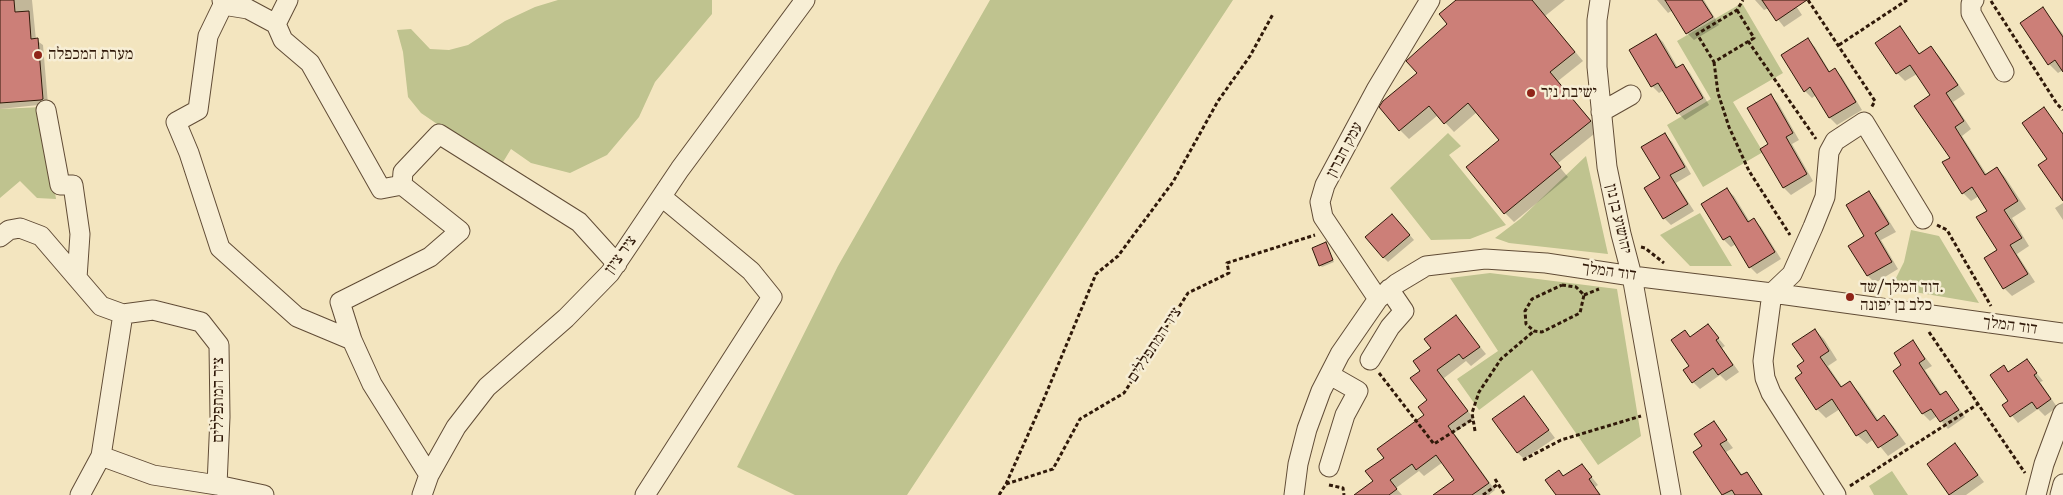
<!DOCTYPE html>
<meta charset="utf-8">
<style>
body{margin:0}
canvas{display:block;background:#f3e5bf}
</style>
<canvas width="2063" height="495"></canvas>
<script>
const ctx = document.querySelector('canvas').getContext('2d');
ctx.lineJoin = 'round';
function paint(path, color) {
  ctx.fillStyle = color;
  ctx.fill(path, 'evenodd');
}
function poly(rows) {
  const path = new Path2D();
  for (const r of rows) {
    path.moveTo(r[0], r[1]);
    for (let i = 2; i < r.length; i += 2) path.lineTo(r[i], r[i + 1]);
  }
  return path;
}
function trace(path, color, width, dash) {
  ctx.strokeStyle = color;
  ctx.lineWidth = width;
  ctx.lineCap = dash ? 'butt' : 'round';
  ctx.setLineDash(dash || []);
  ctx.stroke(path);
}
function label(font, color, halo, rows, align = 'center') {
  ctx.font = font + ' "Gentium Book Plus","Frank Ruhl Libre",serif';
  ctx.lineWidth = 5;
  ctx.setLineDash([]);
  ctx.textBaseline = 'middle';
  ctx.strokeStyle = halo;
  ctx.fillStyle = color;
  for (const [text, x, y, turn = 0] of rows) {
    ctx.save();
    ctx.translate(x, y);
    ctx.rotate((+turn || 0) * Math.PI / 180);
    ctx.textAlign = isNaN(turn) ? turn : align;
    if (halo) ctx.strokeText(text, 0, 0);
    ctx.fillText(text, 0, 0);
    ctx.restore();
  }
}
paint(poly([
 [558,0,712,0,712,14,655,82,639,117,607,155,570,173,531,163,511,149,500,167,421,113,408,97,403,52,397,30,411,29,430,49,449,50,468,45,505,21,535,7],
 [990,0,1233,0,907,495,795,495,737,467,838,266],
 [1742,3,1783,73,1733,102,1763,152,1703,187,1667,125,1711,99,1677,41],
 [42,107,56,199,37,198,20,181,0,198,0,109],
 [1448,133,1461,146,1449,155,1506,225,1470,239,1431,240,1390,188],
 [1586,156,1608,254,1509,243,1495,238,1520,219],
 [1700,213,1732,266,1690,266,1660,235],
 [1911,230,1939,236,1979,303,1891,288,1904,262],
 [1490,273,1617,289,1641,436,1598,465,1532,370,1479,410,1457,379,1498,351,1450,278],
 [1892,471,1908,495,1874,495,1869,486]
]), '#bfc38f');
paint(poly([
 [0,0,32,0,36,40,43,45,48,104,0,109],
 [1458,0,1565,0,1545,16,1583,61,1558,81,1599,130,1557,164,1568,177,1514,222,1505,213,1500,141,1477,112,1454,132,1438,115,1409,139,1400,130,1418,73,1449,24],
 [1657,0,1704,0,1719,25,1694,40,1687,33,1673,10,1668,13],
 [1755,0,1792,0,1802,15,1784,27,1769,8,1764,10],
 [2043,9,2063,34,2063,70,2058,73,2049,64],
 [1899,28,1921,55,1931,48,1939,56,1965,94,1953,102,1971,129,1962,136,1987,175,1997,168,2005,177,2026,209,2012,218,2029,246,2017,254,2035,282,2012,296,2004,288,1998,250,1989,211,1979,196,1971,201,1963,193,1932,96,1917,74,1905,81,1897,73,1877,43],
 [1656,35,1663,42,1678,68,1683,66,1690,73,1709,105,1685,120,1678,113,1664,90,1659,93,1652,86,1631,51],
 [1808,40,1815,47,1830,72,1835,70,1842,77,1862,110,1837,125,1830,118,1816,95,1812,98,1805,91],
 [1771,96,1778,103,1799,140,1792,144,1813,181,1791,195,1784,188,1761,150,1770,145],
 [2044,109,2063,133,2063,199,2048,160],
 [1665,135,1672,142,1691,174,1676,183,1694,211,1671,225,1664,218,1662,178],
 [1727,190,1734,196,1750,222,1754,220,1761,227,1781,259,1757,274,1750,267,1736,244,1731,247,1724,240,1702,204],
 [1869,193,1876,200,1896,232,1881,240,1898,269,1875,283,1868,276,1850,246,1866,236],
 [2063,203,2063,220,2055,208],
 [1397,220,1414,240,1388,262,1384,258],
 [1326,244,1334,262,1322,267,1320,265],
 [1456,317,1486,354,1471,366,1466,361,1444,378,1474,419,1454,433,1495,490,1489,495,1438,495,1456,480,1443,462,1424,476,1419,471,1396,488,1402,495,1370,495,1386,458,1426,415,1429,401,1421,371,1433,348],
 [1708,326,1725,346,1722,348,1739,372,1726,381,1720,375,1700,389,1693,382,1685,332,1691,338],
 [1815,330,1824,339,1837,360,1828,366,1843,388,1850,383,1859,392,1879,421,1884,417,1893,426,1906,444,1888,456,1874,439,1867,444,1857,435,1840,409,1826,418,1817,409,1804,374],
 [1913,342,1932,366,1925,370,1942,395,1946,392,1965,417,1948,429,1937,416,1930,421,1923,414,1894,371,1903,365],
 [2027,361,2043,381,2040,382,2057,407,2045,416,2038,409,2018,423,2004,406,2010,401,2004,367,2009,373],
 [1524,397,1555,438,1524,459,1517,452],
 [1714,423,1733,448,1726,452,1743,476,1747,473,1763,495,1724,495,1695,452,1704,446],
 [1955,445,1984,482,1966,495,1951,495,1928,464],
 [1582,465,1598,485,1595,487,1601,495,1557,495,1559,471,1564,477]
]), '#0003');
const building = poly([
 [0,0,14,0,15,12,29,11,31,39,38,38,43,99,41,100,0,103,0,0],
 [1456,0,1532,0,1575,52,1550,72,1591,121,1550,154,1561,167,1504,214,1466,167,1499,140,1468,103,1444,124,1429,106,1399,131,1379,107,1383,101,1417,73,1406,61,1447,24,1439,14,1456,0],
 [1665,0,1702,0,1713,17,1686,34,1665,0],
 [1762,0,1807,0,1776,21,1762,0],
 [2043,7,2063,37,2063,72,2055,60,2048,65,2020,23,2043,7],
 [1900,26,1919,54,1931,46,1958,85,1946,93,1964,121,1955,127,1985,175,1997,167,2018,201,2004,210,2022,238,2010,245,2028,274,2003,289,1984,258,1997,250,1976,217,1987,211,1972,187,1962,194,1942,162,1950,158,1914,106,1930,95,1910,65,1896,74,1875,43,1900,26],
 [1656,34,1676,68,1683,64,1703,98,1677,114,1658,83,1651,87,1629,50,1656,34],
 [1808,38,1829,72,1835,68,1856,102,1829,118,1810,87,1804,92,1781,55,1808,38],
 [1771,94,1793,133,1786,137,1807,174,1783,188,1760,149,1768,144,1747,108,1771,94],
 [2044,107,2063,134,2063,201,2038,165,2047,159,2022,123,2044,107],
 [1665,133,1685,167,1670,175,1688,204,1663,219,1644,188,1660,178,1641,147,1665,133],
 [1727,188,1748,222,1754,218,1775,252,1749,268,1730,236,1723,240,1701,204,1727,188],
 [1869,191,1889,224,1875,233,1892,262,1867,276,1848,246,1864,236,1846,205,1869,191],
 [1392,214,1410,235,1383,258,1365,237,1392,214],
 [1326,242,1333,260,1319,266,1312,248,1326,242],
 [1456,315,1480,347,1463,359,1459,354,1437,370,1468,411,1448,426,1489,483,1472,495,1433,495,1454,480,1436,455,1416,470,1412,464,1390,480,1397,489,1389,495,1354,495,1373,481,1365,471,1384,458,1377,449,1424,415,1418,407,1427,400,1410,378,1420,371,1413,361,1431,348,1424,339,1456,315],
 [1708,324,1719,338,1716,340,1733,365,1718,375,1713,368,1692,383,1683,370,1689,366,1671,340,1685,330,1690,337,1708,324],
 [1815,329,1829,351,1820,357,1841,387,1850,381,1877,421,1884,415,1898,435,1878,448,1866,430,1856,436,1832,399,1816,410,1795,378,1802,373,1797,366,1804,361,1792,344,1815,329],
 [1913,340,1925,359,1919,363,1940,395,1946,391,1959,410,1940,422,1931,409,1922,414,1893,371,1901,365,1894,353,1913,340],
 [2027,359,2037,373,2034,375,2051,399,2037,409,2032,402,2010,417,2002,405,2008,401,1990,375,2004,365,2008,372,2027,359],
 [1524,396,1549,430,1517,453,1492,419,1524,396],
 [1714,421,1727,440,1720,444,1741,475,1747,472,1762,495,1735,495,1732,490,1722,495,1693,452,1702,446,1694,434,1714,421],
 [1955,443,1978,475,1949,495,1927,464,1955,443],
 [1582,464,1592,477,1589,479,1600,495,1556,495,1545,480,1559,470,1563,476,1582,464]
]);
paint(building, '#cc7f78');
trace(building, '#301909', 1);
const minor = poly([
 [222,0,223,5,248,9,276,24],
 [288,0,276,24,283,40,310,63,381,189,402,185,460,231,430,257,340,302,352,340,372,384,429,475],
 [1600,0,1597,20,1597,67,1607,167,1621,234,1632,276,1671,495],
 [1974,0,1971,4,1971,13,2004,72],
 [223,5,208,36,198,110,176,122,189,153,220,248,297,317,352,340],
 [46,110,60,185,73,185,80,234,77,278],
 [1601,112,1631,95],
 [402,185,403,172,439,134,579,222,617,264],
 [0,237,9,230,20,228,41,236,101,306,123,314,153,310,201,322,219,345,220,417,217,485],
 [1378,299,1323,217,1320,202,1325,185,1376,90,1430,0],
 [1370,360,1390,327,1404,311,1389,289],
 [101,456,153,475,217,485,264,495],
 [1329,467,1345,415,1358,391,1330,375],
 [80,495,101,456,123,314],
 [422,495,429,475,456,427,487,387,566,318,610,273,680,169,805,0],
 [645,495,772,297,751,271,662,197],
 [1294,495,1298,464,1307,429,1321,391,1340,354,1378,299,1396,284,1426,266,1485,259,1546,263,1632,276,1772,293,2063,333],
 [1836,495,1771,393,1765,378,1763,361,1772,293,1792,274,1813,227,1825,197,1829,152,1835,141,1864,122,1923,219],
 [2036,495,2044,464,2063,413],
 [2060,495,2063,484]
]);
trace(minor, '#614c36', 21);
trace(poly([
 [1808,0,1875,101,1871,108],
 [1991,1,2057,104,2063,110],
 [1737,10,1754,38,1714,62,1697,34,1737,10,1743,0],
 [1748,41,1816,139],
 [1839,45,1907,0],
 [1714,62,1718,93,1729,127,1749,171,1790,235],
 [1937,225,1947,230,1991,306],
 [1641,247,1645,248,1664,263],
 [1562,285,1576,287,1584,295,1580,313,1542,332,1534,331,1526,324,1525,311,1532,299,1562,285],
 [1584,295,1599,289],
 [1929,332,2025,473],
 [1379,373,1434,444,1473,419],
 [1475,431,1472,413,1479,392,1501,359,1534,331],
 [1523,460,1561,440,1641,416],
 [1495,479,1505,495],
 [1006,484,1053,469,1080,419,1124,393,1188,293,1229,273,1227,263,1315,235],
 [1329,485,1343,488,1344,495],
 [1850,486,1978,404],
 [999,495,1006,484,1043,401,1096,274,1118,256,1173,182,1218,101,1250,56,1273,14],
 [1483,495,1498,484]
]), '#301909', 3, [4, 2.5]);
trace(minor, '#f7eed5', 19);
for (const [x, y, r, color] of [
 [38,55,5,"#8f2418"],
 [1531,93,5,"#8f2418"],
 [1850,297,5,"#8f2418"]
]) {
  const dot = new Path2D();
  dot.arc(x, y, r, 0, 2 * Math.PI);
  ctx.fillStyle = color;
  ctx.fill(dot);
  trace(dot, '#f7eed5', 2);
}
label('16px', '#301909', '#f7eed5', [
 ["מערת המכפלה",48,55],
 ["ישיבת ניר",1541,93],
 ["דוד המלך/שד.",1860,288],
 ["כלב בן יפונה",1860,306]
], 'left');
label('16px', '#301909', '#f7eed5', [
 ["עמק חברון",1345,150,-62],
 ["יהושוע בן נון",1618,219,77],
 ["ציר ציון",621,255,-54],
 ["דוד המלך",1609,272,8],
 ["דוד המלך",2010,326,8],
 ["ציר המתפללים",1155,345,-57],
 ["ציר המתפללים",219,400,-90]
]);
</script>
